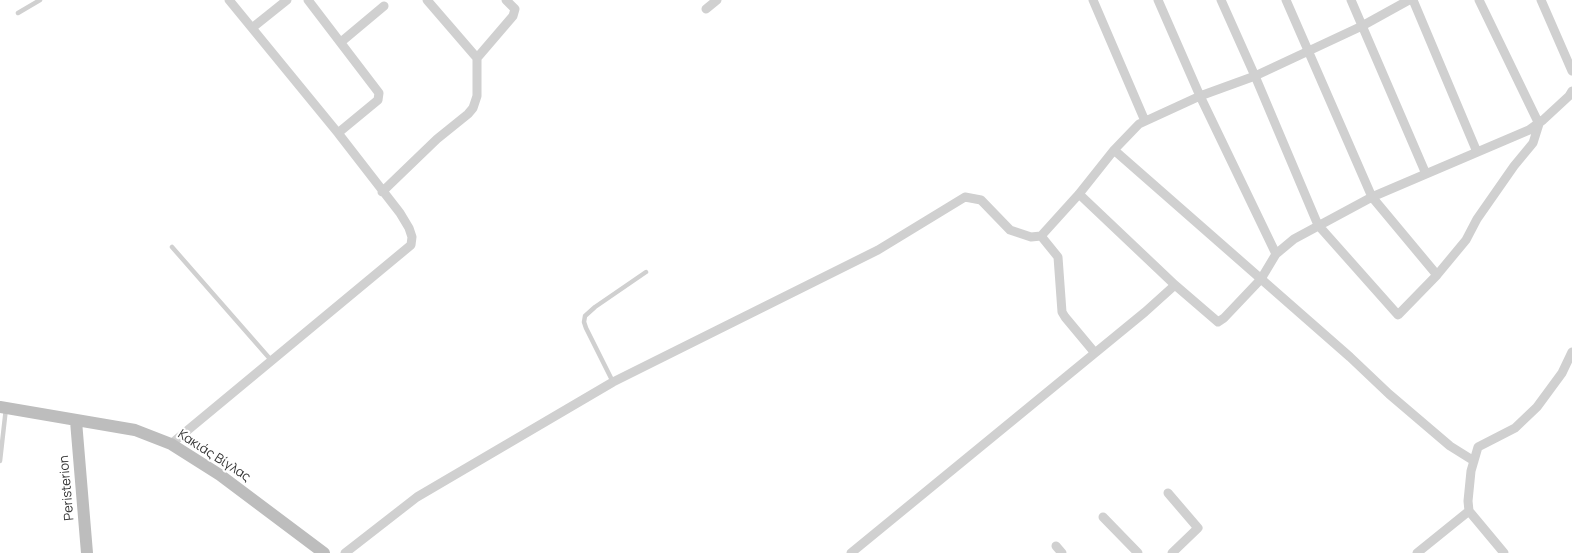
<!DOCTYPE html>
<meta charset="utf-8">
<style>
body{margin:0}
canvas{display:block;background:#fff}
</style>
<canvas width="1572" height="553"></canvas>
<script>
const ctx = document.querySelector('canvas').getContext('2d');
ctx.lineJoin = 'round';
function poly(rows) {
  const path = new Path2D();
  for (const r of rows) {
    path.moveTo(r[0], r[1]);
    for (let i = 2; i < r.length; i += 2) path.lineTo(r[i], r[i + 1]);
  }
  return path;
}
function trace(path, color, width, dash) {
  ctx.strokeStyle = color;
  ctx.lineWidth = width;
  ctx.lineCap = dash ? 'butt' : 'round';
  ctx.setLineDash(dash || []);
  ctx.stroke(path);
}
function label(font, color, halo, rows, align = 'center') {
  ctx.font = font + ' Manrope,sans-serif';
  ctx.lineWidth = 4;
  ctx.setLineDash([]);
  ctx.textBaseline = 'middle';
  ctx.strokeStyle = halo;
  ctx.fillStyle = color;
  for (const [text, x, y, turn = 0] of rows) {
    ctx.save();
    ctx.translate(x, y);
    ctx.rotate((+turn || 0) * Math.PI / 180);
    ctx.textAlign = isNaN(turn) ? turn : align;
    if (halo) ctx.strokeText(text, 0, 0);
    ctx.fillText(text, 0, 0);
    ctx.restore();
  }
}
trace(poly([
 [18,13,40,0],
 [172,247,271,360],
 [613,382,586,328,584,322,585,316,595,307,646,272],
 [0,461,6,408]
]), '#d0d0d0', 4.5);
trace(poly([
 [308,0,379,93,378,100,338,133],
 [1093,0,1145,121],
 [1158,0,1200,96,1276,254],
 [1221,0,1255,76,1318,225,1398,315,1437,275,1466,240,1477,219,1514,166,1533,143,1539,124,1479,0],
 [1286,0,1372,197,1437,275],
 [1351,0,1426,174],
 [1413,0,1477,152],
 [1541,0,1572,71],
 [706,9,717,0],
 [252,28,287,0],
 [341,42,384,6],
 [477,58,513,16,515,9,506,0],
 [1114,150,1350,357,1389,394,1450,446,1474,461],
 [382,192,437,139,468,114,473,108,477,96,477,58,427,0],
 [1079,194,1175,285,1218,322,1224,318,1261,279,1276,254,1294,239,1372,197,1529,130,1543,120,1569,96,1572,91],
 [1041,236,1058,257,1062,312,1065,317,1095,353],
 [171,444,411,245,412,237,409,228,400,213,338,133,229,0],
 [1168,493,1198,528,1172,553],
 [1103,517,1138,553],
 [1056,546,1062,553],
 [345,553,417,497,613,382,878,250,965,197,981,200,1010,230,1031,237,1041,236,1079,194,1114,150,1139,124,1200,96,1255,76,1362,26,1409,0],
 [851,553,1145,312,1175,285],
 [1417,553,1469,511],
 [1504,553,1469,511,1468,501,1471,471,1478,447,1515,428,1537,407,1562,373,1572,352]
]), '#d0d0d0', 9);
trace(poly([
 [0,407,135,430,171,444,220,475,324,553],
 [76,421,87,553]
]), '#bdbdbd', 12);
label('13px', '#333', '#fff', [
 ["Κακιάς Βίγλας",214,456,33],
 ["Peristerion",67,488,-95]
]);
</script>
